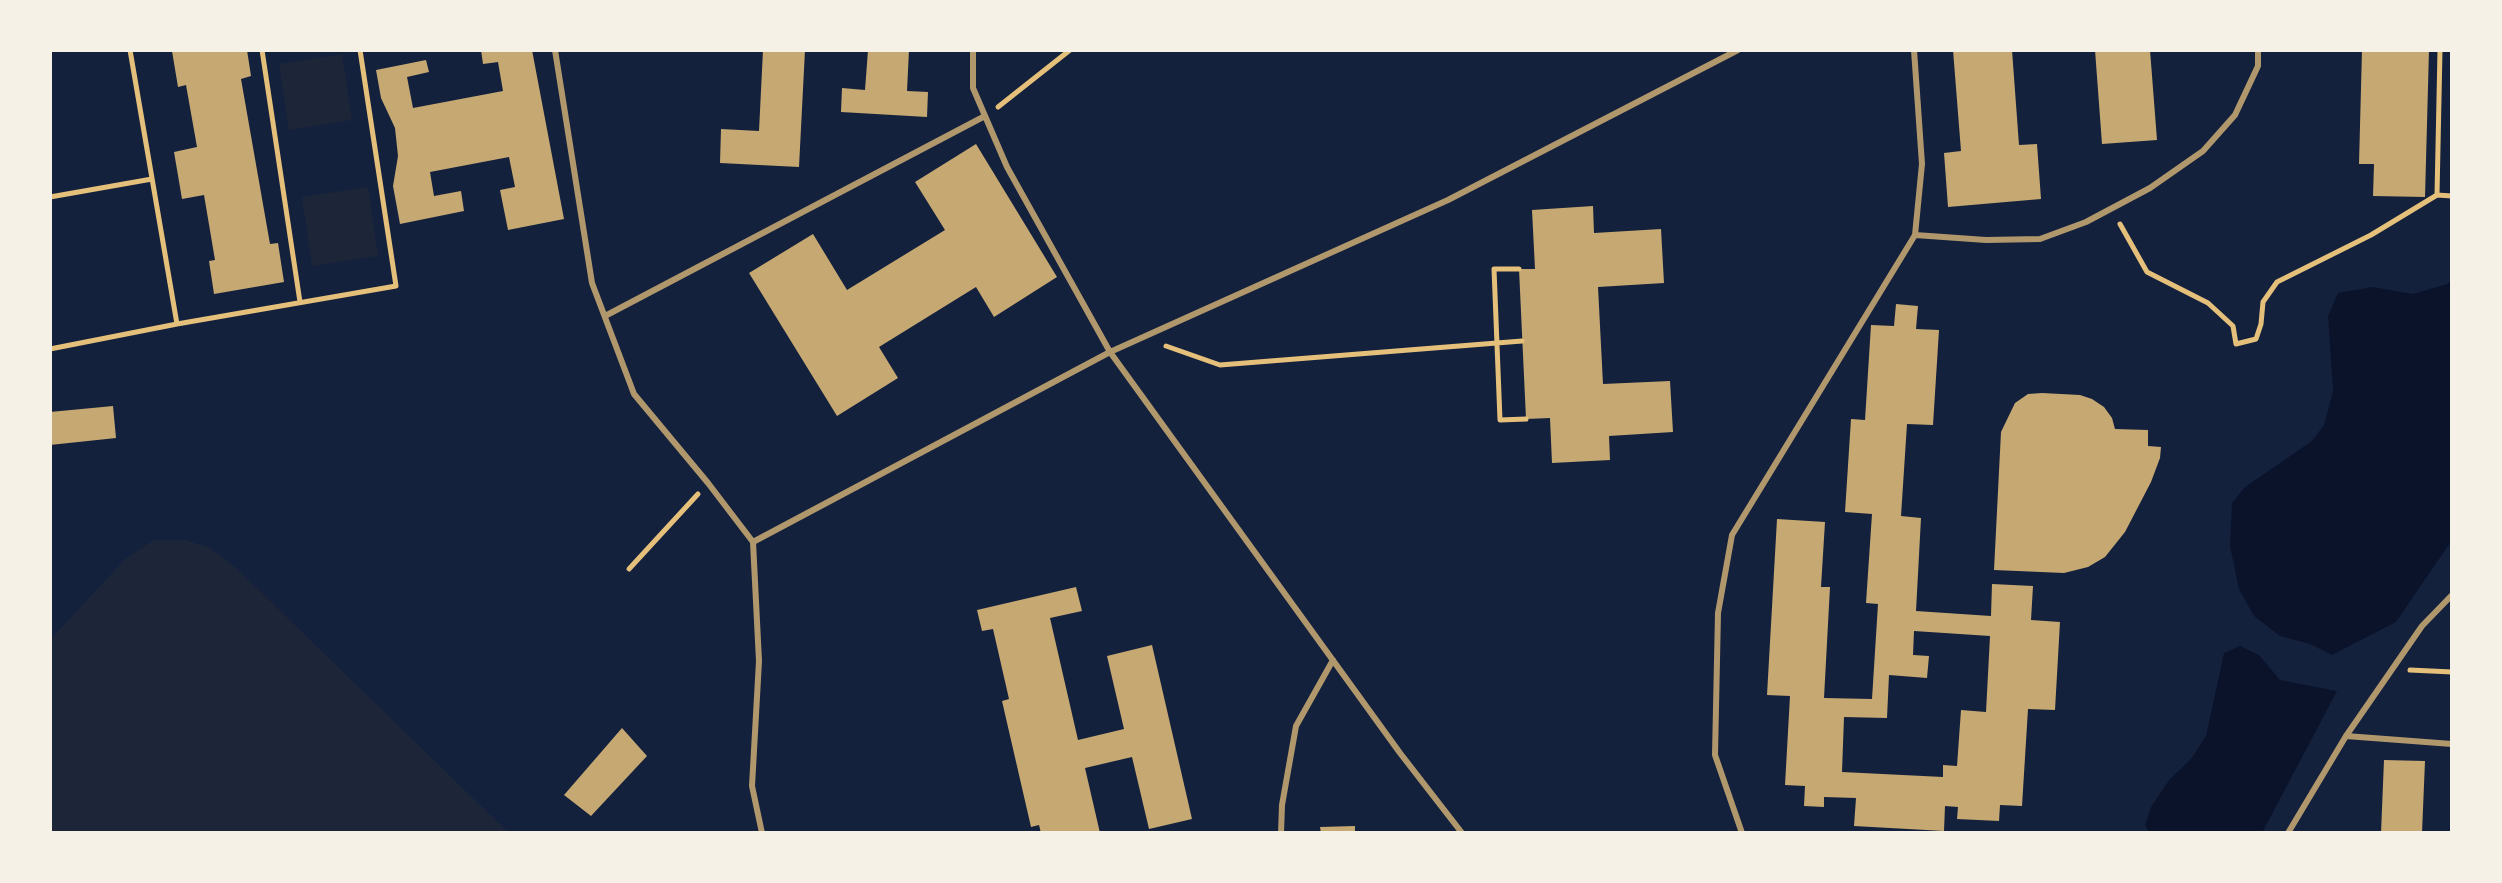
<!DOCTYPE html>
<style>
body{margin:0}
#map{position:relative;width:2502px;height:883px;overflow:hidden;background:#14213d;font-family:"Sofia Sans Condensed",sans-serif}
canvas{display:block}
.frame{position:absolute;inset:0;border:52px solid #f6f1e7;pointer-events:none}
</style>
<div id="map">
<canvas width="2502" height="883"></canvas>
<div class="frame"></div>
</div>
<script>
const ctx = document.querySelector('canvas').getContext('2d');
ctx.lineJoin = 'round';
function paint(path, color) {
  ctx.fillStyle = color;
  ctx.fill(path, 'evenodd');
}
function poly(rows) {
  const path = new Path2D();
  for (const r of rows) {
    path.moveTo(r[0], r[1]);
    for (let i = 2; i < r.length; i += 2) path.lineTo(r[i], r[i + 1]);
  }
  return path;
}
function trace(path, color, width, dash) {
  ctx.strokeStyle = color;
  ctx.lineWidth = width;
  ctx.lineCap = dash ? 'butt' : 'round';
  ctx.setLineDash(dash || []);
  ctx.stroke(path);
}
paint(poly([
 [342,54,352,120,289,130,279,64],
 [368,187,378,256,312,266,302,197],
 [154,540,185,540,210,548,235,567,509,833,50,833,50,640,125,559]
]), '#1d2539');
paint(poly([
 [2452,280,2452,540,2396,622,2332,655,2310,644,2280,636,2254,616,2239,589,2230,546,2232,503,2245,487,2312,441,2324,425,2333,391,2328,316,2338,293,2373,287,2413,294,2447,284],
 [2240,646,2259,655,2280,680,2337,691,2262,833,2149,833,2145,825,2151,807,2169,780,2191,759,2206,736,2224,653]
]), '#0b132b');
paint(poly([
 [176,50,247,50,251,76,241,79,270,244,278,243,284,282,214,294,209,261,215,260,204,195,182,199,174,152,197,147,186,85,178,87,172,51],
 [481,50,532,50,564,219,508,230,500,190,515,187,509,157,430,172,434,196,461,191,464,211,400,224,393,186,398,156,395,128,381,98,376,70,426,60,429,72,407,77,413,108,503,91,498,62,483,64],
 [763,50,805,50,799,167,720,163,721,129,759,131],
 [868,50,909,50,907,91,928,92,927,117,841,112,842,88,865,90],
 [1953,50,2012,50,2019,145,2037,144,2041,199,1948,207,1944,153,1961,151],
 [2095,50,2150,50,2157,140,2102,144],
 [2362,50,2429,50,2425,197,2373,196,2374,164,2359,164],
 [976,144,1057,277,994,317,976,287,879,347,898,378,837,416,749,273,813,234,847,290,945,230,915,182],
 [1593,206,1594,233,1661,229,1664,283,1598,287,1603,384,1670,381,1673,432,1609,436,1610,460,1552,463,1550,418,1526,419,1519,269,1535,269,1532,210],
 [1896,304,1918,306,1916,329,1939,330,1933,425,1907,424,1901,516,1921,518,1916,611,1991,616,1992,584,2033,586,2031,620,2060,622,2055,710,2028,709,2022,806,2000,805,1999,821,1957,819,1958,807,1945,806,1944,831,1854,826,1856,798,1824,797,1824,807,1804,806,1805,786,1785,785,1790,696,1767,695,1777,519,1825,522,1821,587,1830,587,1824,698,1872,699,1878,604,1866,603,1872,514,1845,512,1851,419,1865,420,1871,325,1894,326],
 [1914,631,1990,636,1986,712,1961,710,1957,766,1943,765,1943,777,1842,772,1844,717,1887,718,1889,675,1927,678,1929,656,1913,655],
 [2042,393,2080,395,2092,399,2104,407,2112,418,2115,429,2148,430,2148,446,2161,447,2160,458,2151,482,2125,532,2105,557,2088,567,2064,573,1994,570,2001,432,2015,403,2028,394],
 [113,406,116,438,50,445,50,412],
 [1076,587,1082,611,1050,618,1078,740,1124,729,1107,656,1152,645,1192,819,1149,829,1132,757,1085,768,1100,833,1041,833,1039,825,1031,827,1002,701,1009,699,993,629,982,631,977,610],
 [622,728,647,756,591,816,564,795],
 [2384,760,2425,761,2422,833,2381,833],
 [1355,826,1355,833,1321,833,1320,827]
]), '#c6a872');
trace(poly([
 [130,50,177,324,396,286,360,50],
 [262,50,300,302],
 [2440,50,2437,195,2452,196],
 [998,107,1070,50],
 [50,197,152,179],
 [2120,224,2147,272,2208,303,2233,326,2236,344,2256,339,2261,324,2263,302,2277,282,2371,235,2437,195],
 [1519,269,1494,269,1500,420,1526,419],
 [1166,346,1220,365,1522,341],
 [50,349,177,324],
 [629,569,698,494],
 [2410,670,2452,672]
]), '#e5c07b', 5);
trace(poly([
 [555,50,592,283,634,394,708,483,753,542,759,661,752,786,762,833],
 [973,50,973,88,1007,167,1110,352,1400,753,1462,833],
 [1915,235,1986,240,2040,239,2086,222,2150,188,2203,151,2235,115,2258,66,2258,50],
 [605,316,985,116],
 [753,542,1110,352,1448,200,1738,50],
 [2346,736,2452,744],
 [1281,833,1282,805,1296,726,1333,660],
 [1742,833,1715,755,1718,613,1732,535,1915,235,1922,164,1914,50],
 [2288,833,2346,736,2422,626,2452,595]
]), '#b1986c', 6);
</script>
